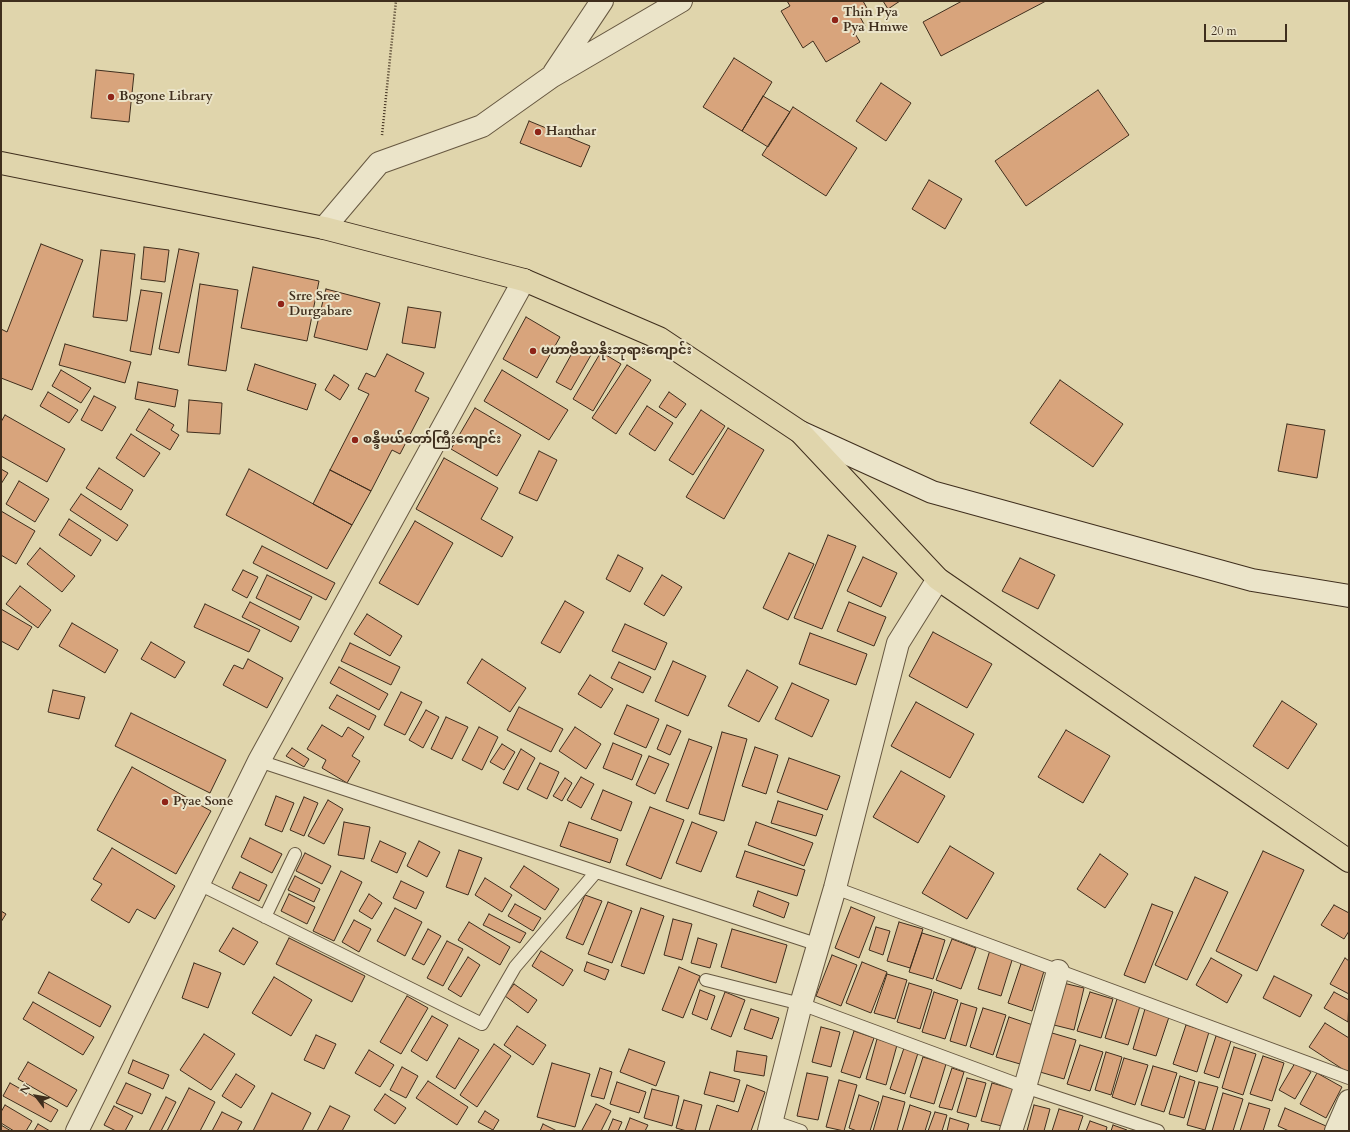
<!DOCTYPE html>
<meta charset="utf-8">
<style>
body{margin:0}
#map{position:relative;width:1350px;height:1132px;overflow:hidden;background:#e0d5ac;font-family:Cardo,serif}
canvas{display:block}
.frame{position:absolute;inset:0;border:2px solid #3f2e1d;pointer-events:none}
.north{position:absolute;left:16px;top:1076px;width:40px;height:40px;-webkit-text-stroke:3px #ebe4c9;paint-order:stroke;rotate:302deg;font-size:11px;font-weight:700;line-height:16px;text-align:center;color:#3f2e1d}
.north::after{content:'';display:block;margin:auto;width:14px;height:18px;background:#3f2e1d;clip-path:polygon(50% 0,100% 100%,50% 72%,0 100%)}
.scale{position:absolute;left:1204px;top:24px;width:83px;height:18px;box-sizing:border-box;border:2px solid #3f2e1d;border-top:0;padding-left:5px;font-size:12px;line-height:14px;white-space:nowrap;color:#3f2e1d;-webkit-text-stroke:3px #ebe4c9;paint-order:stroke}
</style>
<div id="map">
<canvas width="1350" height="1132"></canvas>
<div class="frame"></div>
<div class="north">N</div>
<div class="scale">20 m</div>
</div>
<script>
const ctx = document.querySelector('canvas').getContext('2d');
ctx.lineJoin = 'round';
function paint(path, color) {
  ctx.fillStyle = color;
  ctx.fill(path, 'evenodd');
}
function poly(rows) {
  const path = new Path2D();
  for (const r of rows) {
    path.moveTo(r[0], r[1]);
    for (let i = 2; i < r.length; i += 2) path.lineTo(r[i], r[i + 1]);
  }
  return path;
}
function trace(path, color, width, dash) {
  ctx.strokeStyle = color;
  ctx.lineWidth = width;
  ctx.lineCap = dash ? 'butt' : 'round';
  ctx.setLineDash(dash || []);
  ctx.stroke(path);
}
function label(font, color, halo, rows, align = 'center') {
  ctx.font = font + ' Cardo,"Noto Sans Myanmar",serif';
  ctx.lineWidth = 4;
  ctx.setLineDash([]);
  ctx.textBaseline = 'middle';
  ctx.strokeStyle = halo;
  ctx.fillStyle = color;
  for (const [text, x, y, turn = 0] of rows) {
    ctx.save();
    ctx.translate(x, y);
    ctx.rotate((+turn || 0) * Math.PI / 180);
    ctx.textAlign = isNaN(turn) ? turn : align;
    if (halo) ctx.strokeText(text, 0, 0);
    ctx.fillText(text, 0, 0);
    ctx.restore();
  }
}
const building = poly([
 [787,1,863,1,868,10,859,15,865,26,854,32,860,42,826,62,813,41,803,48,781,11,790,6,787,1],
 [883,1,900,1,888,9,883,1],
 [962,1,1046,1,941,56,923,22,962,1],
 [734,58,772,82,742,131,703,107,734,58],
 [96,70,134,74,129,122,91,118,96,70],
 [881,83,911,103,886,141,856,121,881,83],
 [1098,90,1129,135,1026,206,995,161,1098,90],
 [763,96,790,112,768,147,742,131,763,96],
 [793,107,857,148,826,196,762,155,793,107],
 [529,121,590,146,581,167,520,143,529,121],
 [929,180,962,199,945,229,912,209,929,180],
 [41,244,83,260,32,390,1,378,1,329,7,332,41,244],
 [144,247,169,250,165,282,141,279,144,247],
 [179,249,199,253,179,353,159,349,179,249],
 [101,250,135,254,127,321,93,317,101,250],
 [253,267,319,281,307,341,241,328,253,267],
 [200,284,238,290,226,371,188,365,200,284],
 [326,289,380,303,367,350,314,337,326,289],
 [141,290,162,293,151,355,130,351,141,290],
 [408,307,441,312,435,348,402,343,408,307],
 [526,317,560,337,537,378,503,359,526,317],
 [65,344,131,362,125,383,59,365,65,344],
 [576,346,591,355,571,390,556,382,576,346],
 [601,352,621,364,593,411,573,399,601,352],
 [387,354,424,373,415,391,429,398,400,454,392,450,371,491,330,470,369,394,358,389,366,373,375,377,387,354],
 [255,364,316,384,307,410,247,390,255,364],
 [627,365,651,380,616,434,592,418,627,365],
 [61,370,91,388,81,403,52,386,61,370],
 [502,370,568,410,549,440,484,401,502,370],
 [334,375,349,385,340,400,325,390,334,375],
 [1060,380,1123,424,1093,467,1030,423,1060,380],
 [138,382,178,390,175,407,135,399,138,382],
 [48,392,78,410,69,423,40,406,48,392],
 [669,392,686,404,676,418,659,407,669,392],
 [94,396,116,407,102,431,81,420,94,396],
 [189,400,222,403,220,434,187,432,189,400],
 [647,406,673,423,655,451,629,434,647,406],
 [475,408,521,435,497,476,451,449,475,408],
 [149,409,174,425,171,430,179,435,170,450,136,430,149,409],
 [701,410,725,426,693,475,669,460,701,410],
 [5,415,65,449,47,482,1,456,1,422,5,415],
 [1287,424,1325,430,1317,478,1278,471,1287,424],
 [728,428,764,450,724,519,686,497,728,428],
 [131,434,160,453,144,477,116,458,131,434],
 [539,451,557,460,537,501,519,493,539,451],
 [444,458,498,488,481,519,513,537,502,557,416,509,444,458],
 [99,468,133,490,121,510,86,488,99,468],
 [1,469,8,473,1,484,1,469],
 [249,469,352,525,327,569,226,515,249,469],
 [330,470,371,491,352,525,313,504,330,470],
 [19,481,49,499,35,522,6,504,19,481],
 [81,494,128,525,117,541,70,510,81,494],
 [1,511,35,531,16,564,1,555,1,511],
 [69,519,101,540,91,556,59,535,69,519],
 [415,521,453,543,418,605,379,583,415,521],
 [828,535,856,546,822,629,794,618,828,535],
 [262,546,335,583,326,600,253,563,262,546],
 [40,548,75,576,62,592,27,564,40,548],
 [789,553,814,564,788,620,763,608,789,553],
 [618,555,643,568,630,592,606,579,618,555],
 [863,557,897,573,881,607,847,591,863,557],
 [1020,558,1055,575,1038,609,1002,591,1020,558],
 [243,570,258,577,247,598,232,590,243,570],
 [267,575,312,597,300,620,256,598,267,575],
 [662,575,682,587,664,616,644,604,662,575],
 [20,586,51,610,38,628,6,604,20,586],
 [565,601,584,612,560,653,541,643,565,601],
 [250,602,299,627,291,642,242,617,250,602],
 [849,602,886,617,874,646,837,631,849,602],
 [205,604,260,630,249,652,194,627,205,604],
 [1,609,32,627,18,650,1,641,1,609],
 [367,614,402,636,390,656,354,634,367,614],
 [72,623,118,650,105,673,59,646,72,623],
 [625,624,667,643,655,670,612,651,625,624],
 [933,632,992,664,967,708,909,676,933,632],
 [810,633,867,654,856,685,799,664,810,633],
 [151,642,185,662,175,678,141,659,151,642],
 [350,643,400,667,391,685,341,661,350,643],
 [248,659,283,678,267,708,223,685,234,665,243,669,248,659],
 [482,659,526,688,510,712,467,683,482,659],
 [673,661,706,676,688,716,655,701,673,661],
 [619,662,651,677,643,693,611,678,619,662],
 [339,667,388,694,379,710,330,683,339,667],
 [747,670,778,687,759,722,728,706,747,670],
 [590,675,613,689,601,708,578,694,590,675],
 [792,683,829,700,812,737,775,719,792,683],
 [53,690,85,697,79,719,48,712,53,690],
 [401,692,422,702,405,735,384,725,401,692],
 [337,695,376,716,369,730,329,708,337,695],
 [1282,701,1317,724,1288,769,1253,746,1282,701],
 [916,702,974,734,950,778,891,746,916,702],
 [627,705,659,719,646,748,614,734,627,705],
 [519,707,563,729,551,752,507,730,519,707],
 [426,710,439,717,423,748,409,740,426,710],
 [131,713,226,760,210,793,115,746,131,713],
 [446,717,468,727,452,759,431,749,446,717],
 [322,725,342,737,348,727,364,737,352,756,360,761,347,783,322,768,326,760,307,749,322,725],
 [667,725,681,731,670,755,657,749,667,725],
 [479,727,498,737,482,770,462,760,479,727],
 [575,727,601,744,586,769,559,751,575,727],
 [1066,730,1110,756,1083,803,1038,777,1066,730],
 [722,732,747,739,724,821,699,814,722,732],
 [689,739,712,747,688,809,666,801,689,739],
 [613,743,642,755,632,780,603,768,613,743],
 [502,744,515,752,504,770,490,762,502,744],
 [755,747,778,755,766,794,742,786,755,747],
 [292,748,309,759,304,767,286,756,292,748],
 [521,749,535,758,518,790,503,783,521,749],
 [649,756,669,764,655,794,636,785,649,756],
 [789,758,840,776,827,810,777,792,789,758],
 [540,763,559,772,547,799,527,789,540,763],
 [132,767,211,811,176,874,97,830,132,767],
 [901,771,945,796,918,843,873,817,901,771],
 [581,777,594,784,581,808,567,800,581,777],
 [565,778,572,783,562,801,553,796,565,778],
 [603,790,632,802,621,831,591,819,603,790],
 [276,796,294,803,282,832,265,825,276,796],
 [304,797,318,803,304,836,290,830,304,797],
 [328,800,343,809,324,844,308,836,328,800],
 [778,801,823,815,816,836,771,823,778,801],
 [650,807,684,820,661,879,626,865,650,807],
 [344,822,370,827,364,859,338,855,344,822],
 [569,822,618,839,610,863,560,846,569,822],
 [692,822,717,832,701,872,676,863,692,822],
 [756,822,813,843,804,866,748,845,756,822],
 [250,838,282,854,272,873,241,857,250,838],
 [380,841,406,853,397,873,371,861,380,841],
 [419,841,440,852,427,877,407,866,419,841],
 [950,846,994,873,967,919,922,893,950,846],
 [112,848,175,886,155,919,137,909,129,923,91,900,102,884,93,879,112,848],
 [459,850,482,858,468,895,446,887,459,850],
 [745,851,805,870,797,896,736,877,745,851],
 [1263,851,1304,870,1257,971,1216,951,1263,851],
 [305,853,331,866,322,884,296,871,305,853],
 [1100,854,1128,874,1105,908,1077,889,1100,854],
 [524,866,559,889,545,910,510,887,524,866],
 [341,871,362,882,334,941,313,931,341,871],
 [240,872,267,885,259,901,232,888,240,872],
 [295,876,320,889,314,902,288,890,295,876],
 [1195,877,1228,892,1187,980,1155,965,1195,877],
 [485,878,512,895,502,912,475,895,485,878],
 [401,881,424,892,416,909,393,898,401,881],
 [758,891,789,903,784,918,753,906,758,891],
 [289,894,315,907,307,924,281,911,289,894],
 [369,894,382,903,372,919,359,911,369,894],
 [585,895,602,901,583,945,566,938,585,895],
 [608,902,632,911,612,963,588,954,608,902],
 [515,904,541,918,533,931,508,916,515,904],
 [1152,904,1173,912,1145,983,1124,975,1152,904],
 [1334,905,1349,913,1349,931,1344,939,1321,925,1334,905],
 [851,907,875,917,859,958,835,948,851,907],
 [395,908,422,922,405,956,377,941,395,908],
 [641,908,664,916,644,974,621,966,641,908],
 [1,911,6,914,1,922,1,911],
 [489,914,526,933,520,943,483,925,489,914],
 [673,919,692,924,682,960,664,955,673,919],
 [354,920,371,929,359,952,342,942,354,920],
 [469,922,510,947,500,965,458,940,469,922],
 [899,922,923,929,910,968,887,961,899,922],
 [876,927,890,931,883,955,869,950,876,927],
 [233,928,258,942,244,965,219,951,233,928],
 [428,929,441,936,424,965,412,959,428,929],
 [732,929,787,945,776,983,721,967,732,929],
 [922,933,945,940,933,979,909,972,922,933],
 [289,938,365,976,352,1002,276,964,289,938],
 [698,938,717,944,710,968,691,963,698,938],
 [952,939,976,948,961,989,936,980,952,939],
 [447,941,463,949,443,986,427,978,447,941],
 [990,950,1013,957,1001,996,978,989,990,950],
 [541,951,573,970,563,986,532,966,541,951],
 [832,955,857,965,841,1006,816,996,832,955],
 [468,957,480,965,461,997,448,989,468,957],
 [1211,958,1242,975,1227,1003,1196,985,1211,958],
 [1345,958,1349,961,1349,994,1330,984,1345,958],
 [587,962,609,970,605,980,584,971,587,962],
 [862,962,887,972,871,1013,846,1003,862,962],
 [194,963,221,973,208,1008,182,998,194,963],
 [1021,964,1044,971,1032,1011,1008,1003,1021,964],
 [679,967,700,976,683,1018,662,1010,679,967],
 [49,972,111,1006,100,1027,38,993,49,972],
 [887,974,907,980,895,1019,874,1013,887,974],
 [1274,976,1312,995,1300,1017,1263,998,1274,976],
 [274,977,312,1000,291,1036,252,1013,274,977],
 [1059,982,1084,988,1074,1030,1050,1024,1059,982],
 [909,983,932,990,920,1029,897,1022,909,983],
 [514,984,537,1000,528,1013,505,996,514,984],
 [700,990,715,996,707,1020,692,1014,700,990],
 [725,992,745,1000,731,1037,711,1029,725,992],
 [934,992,958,1000,945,1039,922,1032,934,992],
 [1090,992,1113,999,1101,1038,1077,1031,1090,992],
 [1334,992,1349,1000,1348,1022,1324,1008,1334,992],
 [407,996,428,1008,401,1054,380,1042,407,996],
 [1117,999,1140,1006,1128,1045,1105,1038,1117,999],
 [33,1002,94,1037,83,1055,23,1019,33,1002],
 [961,1003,977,1008,966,1046,950,1041,961,1003],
 [983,1008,1006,1015,993,1055,970,1047,983,1008],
 [751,1009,779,1018,772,1039,744,1029,751,1009],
 [1145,1009,1169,1017,1156,1056,1133,1049,1145,1009],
 [432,1016,448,1025,427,1061,411,1051,432,1016],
 [1009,1017,1033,1025,1020,1064,996,1057,1009,1017],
 [1325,1023,1349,1038,1349,1069,1347,1072,1309,1047,1325,1023],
 [1186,1025,1209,1032,1197,1072,1173,1064,1186,1025],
 [517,1026,546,1045,533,1065,504,1045,517,1026],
 [821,1027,840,1032,831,1067,812,1062,821,1027],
 [854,1031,874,1038,860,1078,841,1072,854,1031],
 [1052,1033,1076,1040,1064,1079,1040,1072,1052,1033],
 [204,1034,235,1054,211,1090,180,1070,204,1034],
 [316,1035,336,1044,324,1069,304,1060,316,1035],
 [1216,1036,1231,1041,1219,1078,1204,1073,1216,1036],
 [459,1038,479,1050,455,1089,436,1077,459,1038],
 [877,1039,897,1045,886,1085,866,1079,877,1039],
 [494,1044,511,1056,477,1107,460,1095,494,1044],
 [1080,1045,1103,1052,1090,1091,1067,1084,1080,1045],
 [1234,1047,1256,1054,1243,1095,1222,1088,1234,1047],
 [904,1048,918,1053,905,1094,890,1089,904,1048],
 [629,1049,665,1062,656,1086,620,1072,629,1049],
 [369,1050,394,1065,380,1087,355,1073,369,1050],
 [737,1051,767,1056,764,1076,734,1071,737,1051],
 [1106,1052,1122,1057,1111,1095,1095,1090,1106,1052],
 [1263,1056,1284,1063,1272,1101,1250,1094,1263,1056],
 [923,1057,946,1064,934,1104,910,1097,923,1057],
 [1124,1058,1148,1065,1135,1105,1112,1097,1124,1058],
 [133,1060,169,1075,163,1089,128,1073,133,1060],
 [28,1062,77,1090,67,1107,18,1079,28,1062],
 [552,1063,590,1074,575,1127,537,1117,552,1063],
 [1295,1063,1311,1072,1295,1099,1279,1090,1295,1063],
 [1153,1066,1177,1073,1164,1112,1141,1105,1153,1066],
 [402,1067,418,1076,406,1098,390,1090,402,1067],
 [600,1068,612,1072,604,1099,591,1096,600,1068],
 [952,1068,964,1072,952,1110,939,1107,952,1068],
 [710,1072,740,1080,734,1102,704,1094,710,1072],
 [807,1073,828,1077,818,1120,797,1116,807,1073],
 [1317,1073,1342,1087,1326,1118,1300,1104,1317,1073],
 [236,1074,255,1086,241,1108,222,1096,236,1074],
 [1180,1076,1195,1081,1184,1118,1169,1114,1180,1076],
 [967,1078,986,1083,976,1117,957,1112,967,1078],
 [839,1080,857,1085,844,1131,826,1127,839,1080],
 [428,1081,468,1107,457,1125,416,1098,428,1081],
 [617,1082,646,1092,639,1113,610,1104,617,1082],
 [1199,1082,1218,1087,1205,1130,1187,1125,1199,1082],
 [10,1083,58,1110,51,1122,3,1096,10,1083],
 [126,1083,151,1094,142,1114,116,1103,126,1083],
 [992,1083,1013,1089,1002,1126,981,1121,992,1083],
 [747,1085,765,1092,751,1131,709,1131,717,1105,738,1112,747,1085],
 [189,1088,215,1102,200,1131,167,1131,189,1088],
 [652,1089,679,1096,672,1126,644,1118,652,1089],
 [272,1093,311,1113,302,1131,253,1131,272,1093],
 [1223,1093,1243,1099,1233,1131,1212,1131,1223,1093],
 [385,1094,406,1108,395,1124,374,1110,385,1094],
 [859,1095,879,1102,870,1131,857,1131,849,1128,859,1095],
 [883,1096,905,1102,897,1131,873,1131,883,1096],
 [166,1097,176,1102,161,1131,149,1131,166,1097],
 [684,1100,702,1105,695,1131,687,1131,676,1128,684,1100],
 [1249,1103,1270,1109,1263,1131,1240,1131,1249,1103],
 [596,1104,611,1111,601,1131,584,1131,582,1130,596,1104],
 [5,1105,32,1121,26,1131,14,1131,1,1123,1,1112,5,1105],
 [910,1105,931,1112,925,1131,902,1131,910,1105],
 [1034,1105,1050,1109,1044,1131,1027,1131,1034,1105],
 [114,1106,133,1116,125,1131,116,1131,104,1125,114,1106],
 [330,1106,350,1116,342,1131,317,1131,330,1106],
 [1285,1108,1326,1126,1324,1131,1289,1131,1278,1126,1285,1108],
 [1059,1109,1083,1116,1078,1131,1052,1131,1059,1109],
 [485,1111,499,1120,493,1130,478,1122,485,1111],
 [222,1112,242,1122,237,1131,212,1131,222,1112],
 [935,1112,947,1115,942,1131,928,1131,935,1112],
 [630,1118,648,1125,645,1131,625,1131,630,1118],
 [950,1118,969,1124,967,1131,947,1131,950,1118],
 [613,1119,622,1122,618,1131,608,1131,613,1119],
 [1090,1121,1107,1127,1106,1131,1086,1131,1090,1121],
 [38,1124,50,1131,34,1131,38,1124],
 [543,1124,557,1131,540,1131,543,1124],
 [1,1125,11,1131,1,1131,1,1125],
 [1113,1125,1127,1130,1127,1131,1111,1131,1113,1125]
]);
paint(building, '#d8a47c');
trace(building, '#3f2e1d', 1);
const lane = poly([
 [259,761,819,945],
 [199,884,482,1024,515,967,596,872],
 [835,888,1349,1078],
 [265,917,295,854],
 [706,980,801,1004,1025,1087,1158,1131],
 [772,1121,801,1131]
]);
const street = poly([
 [554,73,602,1],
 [324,228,379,163,482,126,551,77,681,1],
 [77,1131,259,761,524,280],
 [769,1131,801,1004,835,888,898,643,938,579],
 [1011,1131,1025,1087,1058,971],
 [1336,1131,1349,1101]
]);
const secondary = poly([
 [800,432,932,492,1252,580,1349,596]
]);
const primary = poly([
 [1,163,324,228,524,280,659,338,800,432,938,579,1349,861]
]);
trace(lane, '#675841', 14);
trace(street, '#675841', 24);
trace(secondary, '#3f2e1d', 24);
trace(primary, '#3f2e1d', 24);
trace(poly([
 [382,135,396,1]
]), '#3f2e1d', 2.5, [1, 2]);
trace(lane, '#ebe4c9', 12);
trace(street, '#ebe4c9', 22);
trace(secondary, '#ebe4c9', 22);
trace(primary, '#e0d5ac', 22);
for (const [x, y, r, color] of [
 [835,20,4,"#8f2418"],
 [111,97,4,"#8f2418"],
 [538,132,4,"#8f2418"],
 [281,304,4,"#8f2418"],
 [533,351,4,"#8f2418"],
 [355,440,4,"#8f2418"],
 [165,802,4,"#8f2418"]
]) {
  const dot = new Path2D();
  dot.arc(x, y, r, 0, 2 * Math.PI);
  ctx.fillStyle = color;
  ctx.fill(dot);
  trace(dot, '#ebe4c9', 1.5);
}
label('bold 13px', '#3f2e1d', '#ebe4c9', [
 ["Thin Pya",843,13],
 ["Pya Hmwe",843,28],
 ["Bogone Library",119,97],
 ["Hanthar",546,132],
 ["Srre Sree",289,297],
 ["Durgabare",289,312],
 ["မဟာဗိဿနိုးဘုရားကျောင်း",541,351],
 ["စန္ဒီမယ်တော်ကြီးကျောင်း",363,440],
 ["Pyae Sone",173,802]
], 'left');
</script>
